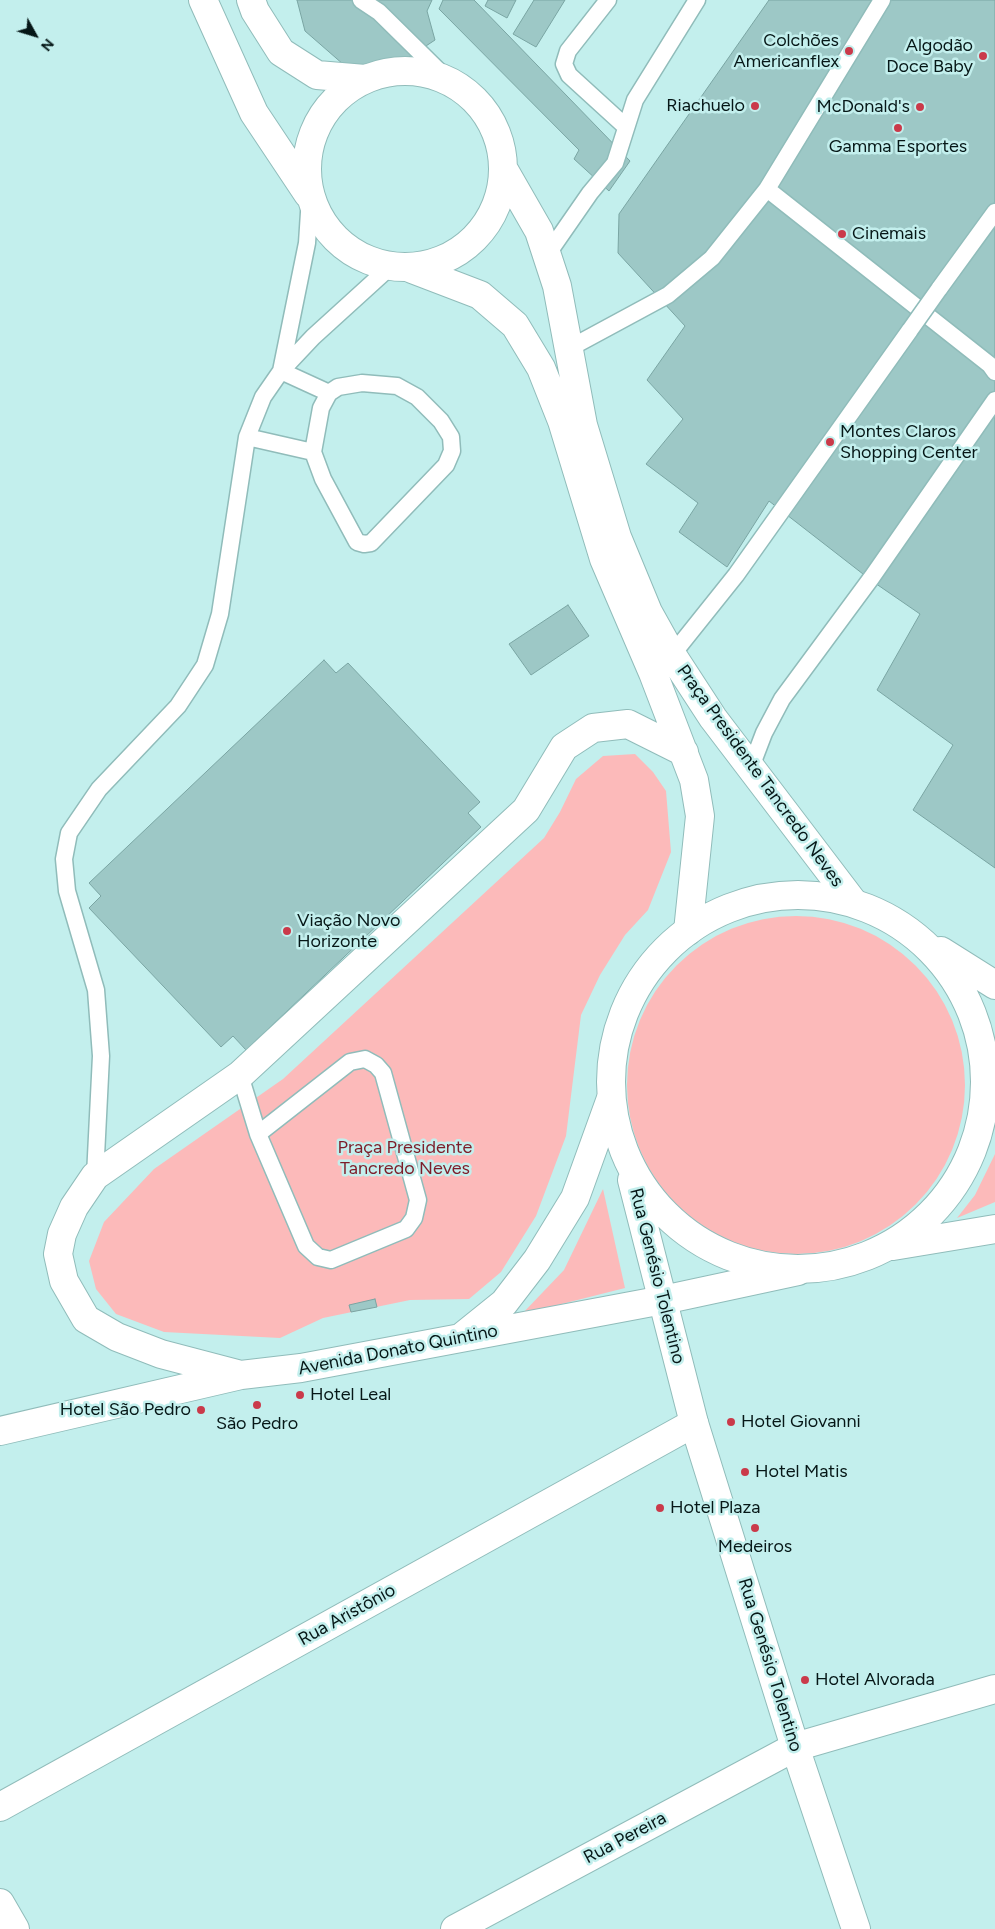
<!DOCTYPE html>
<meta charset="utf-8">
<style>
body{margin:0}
#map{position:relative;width:995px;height:1929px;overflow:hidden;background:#c3efed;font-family:Figtree,sans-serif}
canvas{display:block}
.north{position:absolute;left:10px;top:10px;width:50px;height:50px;-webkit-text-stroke:4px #c3efed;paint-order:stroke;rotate:129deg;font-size:14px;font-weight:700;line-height:20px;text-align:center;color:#061717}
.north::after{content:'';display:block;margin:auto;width:18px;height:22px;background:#061717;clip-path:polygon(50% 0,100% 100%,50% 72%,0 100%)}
</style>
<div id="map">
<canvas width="995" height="1929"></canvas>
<div class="north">N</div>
</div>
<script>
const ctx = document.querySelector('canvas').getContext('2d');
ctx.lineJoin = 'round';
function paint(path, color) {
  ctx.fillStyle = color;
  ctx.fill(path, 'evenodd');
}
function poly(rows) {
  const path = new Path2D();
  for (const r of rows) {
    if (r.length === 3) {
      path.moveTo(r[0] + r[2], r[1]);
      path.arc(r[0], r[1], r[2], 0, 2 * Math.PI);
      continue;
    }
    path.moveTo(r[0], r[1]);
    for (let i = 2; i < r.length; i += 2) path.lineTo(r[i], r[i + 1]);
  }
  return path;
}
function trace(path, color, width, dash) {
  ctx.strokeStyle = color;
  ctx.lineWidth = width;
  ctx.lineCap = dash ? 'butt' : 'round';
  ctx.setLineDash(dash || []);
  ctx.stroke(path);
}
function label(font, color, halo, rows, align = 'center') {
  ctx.font = font + ' Figtree,sans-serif';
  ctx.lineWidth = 5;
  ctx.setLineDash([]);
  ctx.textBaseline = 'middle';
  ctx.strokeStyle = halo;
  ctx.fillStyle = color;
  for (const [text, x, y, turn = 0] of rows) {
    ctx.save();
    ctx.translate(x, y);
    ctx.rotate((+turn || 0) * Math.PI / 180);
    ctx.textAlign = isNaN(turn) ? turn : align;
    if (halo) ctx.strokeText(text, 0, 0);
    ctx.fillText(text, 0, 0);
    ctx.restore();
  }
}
paint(poly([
 [635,754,653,772,666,791,671,852,648,910,625,935,600,975,581,1015,566,1136,536,1216,501,1272,469,1299,410,1300,323,1318,280,1338,164,1332,116,1314,96,1289,89,1261,104,1222,154,1169,283,1079,544,838,560,812,576,779,603,756],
 [796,1085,169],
 [995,1154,995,1202,957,1218,975,1195],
 [603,1189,625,1288,522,1314,564,1270]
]), '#fcbaba');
const building = poly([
 [297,0,432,0,427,11,435,40,367,85,305,31,297,0],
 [443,0,474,0,630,161,609,191,574,159,579,150,439,9,443,0],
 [488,0,516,0,507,18,485,6,488,0],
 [534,0,565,0,536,47,513,34,534,0],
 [769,0,995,0,995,868,913,810,953,745,877,690,920,614,872,581,769,501,727,567,679,532,698,503,646,464,683,419,647,380,685,326,618,253,619,214,769,0],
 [568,605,589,636,531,675,509,644,568,605],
 [324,660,336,673,348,663,480,802,468,813,481,827,246,1050,233,1036,221,1047,89,908,101,896,89,883,324,660],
 [375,1299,377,1307,351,1312,349,1305,375,1299]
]);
paint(building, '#9dc8c6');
trace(building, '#7aa5a3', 1);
const lane = poly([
 [361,0,379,12,447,79],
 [608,0,568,51,564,64,569,75,626,127],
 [767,189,990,365,995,372],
 [310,197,307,243,281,371,329,393],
 [547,255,590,193,615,163,635,100,697,0],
 [939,289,995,212],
 [568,349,668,295,712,258,767,189,882,0],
 [362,383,397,386,417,397,441,421,451,437,452,451,446,465,371,543,364,544,357,542,323,479,313,452,321,408,329,393,338,387,362,383],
 [247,437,313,452],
 [672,655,736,575,910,330],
 [751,767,764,733,782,699,872,577,995,400],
 [240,1075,258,1134,306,1246,318,1257,331,1260,406,1229,414,1218,418,1200,383,1073,376,1065,365,1059,350,1062,258,1134],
 [95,1176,101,1056,96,990,67,891,64,859,69,833,99,789,178,706,205,665,220,614,247,437,263,397,281,371,313,337,390,267]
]);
const street = poly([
 [203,0,254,113,308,194],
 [251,0,255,11,281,52,317,75,365,79],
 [405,169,98],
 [504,170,539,231,557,286,583,425,617,537,648,612,672,655,713,718,853,902],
 [412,269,480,295,515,325,541,368,562,421,604,559,653,673,694,780,700,816,688,931],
 [463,1336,504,1303,537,1260,575,1198,610,1101],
 [241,1375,161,1354,117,1337,86,1319,64,1281,58,1254,62,1234,74,1207,95,1176,240,1075,526,810,564,747,593,728,628,724,684,752],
 [0,1431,241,1375,301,1368,663,1300,798,1271],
 [0,1807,694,1423],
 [0,1903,15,1929],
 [455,1929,795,1747,995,1689]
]);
const secondary = poly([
 [798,1082,187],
 [941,951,995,985],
 [632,1180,694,1423,795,1747,856,1929],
 [893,1246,995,1229]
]);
trace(lane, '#90bcba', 19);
trace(street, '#90bcba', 30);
trace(secondary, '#90bcba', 30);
trace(lane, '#fff', 16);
trace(street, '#fff', 28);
trace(secondary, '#fff', 28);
const laneBridge = poly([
 [910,330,939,289]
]);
trace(laneBridge, '#90bcba', 19, []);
trace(laneBridge, '#fff', 16);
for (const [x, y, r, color] of [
 [849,51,5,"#ca3a4a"],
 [983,56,5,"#ca3a4a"],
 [755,106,5,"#ca3a4a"],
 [920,107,5,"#ca3a4a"],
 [898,128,5,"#ca3a4a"],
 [842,234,5,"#ca3a4a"],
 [830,442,5,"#ca3a4a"],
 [287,931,5,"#ca3a4a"],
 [300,1395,5,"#ca3a4a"],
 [257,1405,5,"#ca3a4a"],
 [201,1410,5,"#ca3a4a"],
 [731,1422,5,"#ca3a4a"],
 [745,1472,5,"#ca3a4a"],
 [660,1508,5,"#ca3a4a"],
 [755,1528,5,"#ca3a4a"],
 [805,1680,5,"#ca3a4a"]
]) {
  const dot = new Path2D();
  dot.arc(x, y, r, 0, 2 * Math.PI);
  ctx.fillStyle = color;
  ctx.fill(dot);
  trace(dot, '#c3efed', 2);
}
label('18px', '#061717', '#c3efed', [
 ["Colchões",839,41,"right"],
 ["Americanflex",839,62,"right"],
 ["Algodão",973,46,"right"],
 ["Doce Baby",973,67,"right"],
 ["Riachuelo",745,106,"right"],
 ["McDonald's",910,107,"right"],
 ["Gamma Esportes",898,147,"center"],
 ["Cinemais",852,234],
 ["Montes Claros",840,432],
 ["Shopping Center",840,453],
 ["Viação Novo",297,921],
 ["Horizonte",297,942],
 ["Hotel Leal",310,1395],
 ["Hotel São Pedro",191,1410,"right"],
 ["Hotel Giovanni",741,1422],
 ["São Pedro",257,1424,"center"],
 ["Hotel Matis",755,1472],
 ["Hotel Plaza",670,1508],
 ["Medeiros",755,1547,"center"],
 ["Hotel Alvorada",815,1680]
], 'left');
label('18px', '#061717', '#c3efed', [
 ["Praça Presidente Tancredo Neves",760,776,54],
 ["Rua Genésio Tolentino",657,1276,76],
 ["Avenida Donato Quintino",398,1350,-11],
 ["Rua Aristônio",347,1615,-29],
 ["Rua Genésio Tolentino",770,1665,73],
 ["Rua Pereira",625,1838,-28]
]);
label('18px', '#7d1d29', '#c3efed', [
 ["Praça Presidente",405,1148],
 ["Tancredo Neves",405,1169]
]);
</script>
